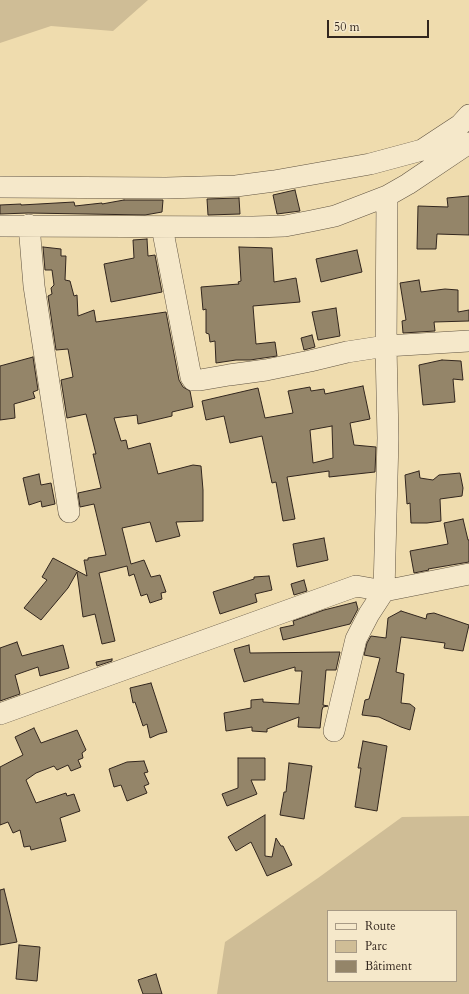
<!DOCTYPE html>
<meta charset="utf-8">
<style>
body{margin:0}
#map{position:relative;width:469px;height:994px;overflow:hidden;background:#efdcae;font-family:Cardo,serif}
canvas{display:block}
.legend{position:absolute;left:327px;top:910px;width:130px;height:72px;box-sizing:border-box;background:#f5e8ca;border:1px solid #a79a85;margin:0;padding:5px 7px;list-style:none;font-size:12px;color:#32261e}
.legend li{display:flex;align-items:center;gap:8px;height:20px}
.legend b{width:20px;border:1px solid #a79a85}
.scale{position:absolute;left:327px;top:20px;width:102px;height:18px;box-sizing:border-box;border:2px solid #32261e;border-top:0;padding-left:5px;font-size:12px;line-height:14px;white-space:nowrap;color:#32261e;-webkit-text-stroke:3px #f5e8ca;paint-order:stroke}
</style>
<div id="map">
<canvas width="469" height="994"></canvas>
<ul class="legend">
<li><b style="height:5px;background:#f5e8ca"></b>Route</li>
<li><b style="height:11px;background:#cfbd96"></b>Parc</li>
<li><b style="height:11px;background:#948569"></b>Bâtiment</li>
</ul>
<div class="scale">50 m</div>
</div>
<script>
const c = document.querySelector('canvas').getContext('2d');
c.lineJoin = 'round';
function fill(path, color) {
  c.fillStyle = color;
  c.fill(path, 'evenodd');
}
function shape(rows) {
  const path = new Path2D();
  for (const r of rows) {
    path.moveTo(r[0], r[1]);
    for (let i = 2; i < r.length; i += 2) path.lineTo(r[i], r[i + 1]);
  }
  return path;
}
function strokePath(path, color, width, dash) {
  c.strokeStyle = color;
  c.lineWidth = width;
  c.lineCap = dash ? 'butt' : 'round';
  c.setLineDash(dash || []);
  c.stroke(path);
}
fill(shape([
 [0,0,148,0,113,31,51,26,0,43],
 [469,816,469,994,217,994,225,942,318,878,402,817],
 [328,911,456,911,456,981,328,981]
]), '#cfbd96');
const building = shape([
 [295,190,300,211,277,214,273,195,295,190],
 [469,196,469,235,437,234,436,249,417,249,418,206,448,207,447,198,469,196],
 [239,198,240,214,208,215,207,199,239,198],
 [124,200,163,200,162,212,145,215,28,213,0,214,0,205,21,204,21,205,74,202,75,206,102,203,102,204,124,200],
 [147,239,148,256,155,255,162,292,111,302,104,264,134,258,133,240,147,239],
 [43,247,61,249,61,256,66,256,65,280,70,281,74,296,77,295,78,316,94,310,96,322,166,312,179,380,183,387,190,391,193,407,172,412,172,416,138,424,137,415,114,418,121,441,126,440,128,449,150,443,158,474,193,465,201,466,203,490,203,521,176,522,180,536,156,542,150,522,122,528,131,564,144,560,151,577,160,575,166,592,161,593,162,599,150,603,147,594,141,596,134,574,129,576,127,566,99,573,115,641,102,644,95,614,83,617,77,572,68,588,41,620,24,608,47,580,42,577,53,558,87,576,84,560,88,560,88,558,106,555,94,504,80,507,78,493,101,488,93,454,96,454,86,414,67,418,61,380,73,377,68,349,56,350,48,296,52,294,51,288,54,285,52,270,45,270,43,247],
 [239,247,272,248,274,282,296,278,300,302,253,306,256,344,275,342,277,356,250,360,236,360,216,363,215,341,210,342,209,334,206,333,206,309,203,310,201,287,239,284,238,282,241,281,239,247],
 [357,250,362,272,321,282,316,259,357,250],
 [419,280,421,292,445,289,458,290,458,312,469,310,469,321,434,322,435,331,403,333,402,321,406,320,400,283,419,280],
 [336,308,340,336,318,340,312,312,336,308],
 [312,335,315,347,304,350,301,338,312,335],
 [33,357,38,390,33,392,35,398,14,404,15,418,0,420,0,366,33,357],
 [442,360,461,361,463,380,453,379,455,402,423,405,419,365,442,360],
 [363,386,370,419,350,423,354,445,376,447,375,472,329,477,329,471,287,477,295,519,283,521,276,482,272,483,262,436,230,443,224,416,206,420,202,401,258,388,265,418,293,413,288,391,310,387,311,391,324,389,325,394,363,386],
 [332,426,333,458,313,463,310,430,332,426],
 [419,471,420,478,433,480,439,475,460,473,463,488,462,496,440,499,441,521,427,523,411,523,410,503,407,504,405,475,419,471],
 [39,474,41,485,51,483,55,504,42,507,41,501,29,505,23,478,39,474],
 [463,519,468,540,469,540,469,562,428,569,429,570,414,573,410,551,448,544,444,523,463,519],
 [324,538,328,560,297,567,293,544,324,538],
 [269,576,272,590,255,594,257,602,220,614,213,592,254,579,254,577,269,576],
 [304,580,307,591,294,595,291,584,304,580],
 [356,602,358,609,350,624,283,640,280,628,294,625,293,621,324,610,356,602],
 [401,611,426,619,427,614,434,613,469,625,463,651,444,648,445,643,401,637,396,672,404,674,401,703,410,704,415,708,410,730,401,727,379,717,362,715,365,700,369,699,380,658,364,655,367,643,371,636,386,638,388,618,401,611],
 [17,642,22,656,63,645,69,668,40,676,38,667,15,675,20,694,0,701,0,648,17,642],
 [249,645,250,653,340,652,336,670,326,670,323,705,328,706,323,707,322,710,320,728,298,727,299,717,267,729,267,732,252,731,252,727,226,731,224,713,251,708,251,700,263,699,263,702,299,704,302,671,295,671,295,667,244,682,234,649,249,645],
 [112,659,112,661,97,666,96,662,112,659],
 [151,683,167,732,159,734,150,738,147,724,143,726,135,702,133,703,130,688,151,683],
 [34,728,41,743,77,730,86,750,82,753,83,758,78,760,81,767,71,771,68,765,57,770,54,766,36,773,26,780,36,803,66,793,67,796,74,794,80,811,60,818,66,841,31,850,30,846,24,847,20,830,13,833,8,822,0,825,0,767,23,755,15,737,34,728],
 [363,741,387,746,377,811,355,807,361,768,358,768,363,741],
 [238,758,265,758,265,780,251,780,257,794,227,806,222,794,238,788,238,758],
 [144,761,148,772,144,773,149,784,144,786,147,793,127,801,121,785,114,787,109,769,127,762,144,761],
 [289,763,312,766,304,819,280,815,284,792,286,792,289,763],
 [265,815,265,856,272,857,276,838,281,846,283,846,292,865,267,876,251,842,236,851,228,837,265,815],
 [4,889,17,942,0,945,0,890,4,889],
 [19,945,40,947,37,981,16,979,19,945],
 [156,974,162,994,143,994,138,980,156,974]
]);
fill(building, '#948569');
strokePath(building, '#32261e', 1);
const minor = shape([
 [0,187,166,188,236,186,274,181,370,164,422,150,460,125,469,115],
 [29,225,34,286,69,512],
 [0,226,253,227,285,226,311,221,335,216,387,196,408,184,469,143],
 [162,227,191,377,193,380,200,380,229,375,266,370,310,361,347,352,386,346,469,341],
 [0,714,356,586,384,591,469,574],
 [334,731,356,639,369,614,384,591,388,438,386,346,387,196]
]);
strokePath(minor, '#615442', 22);
strokePath(minor, '#f5e8ca', 21);
</script>
